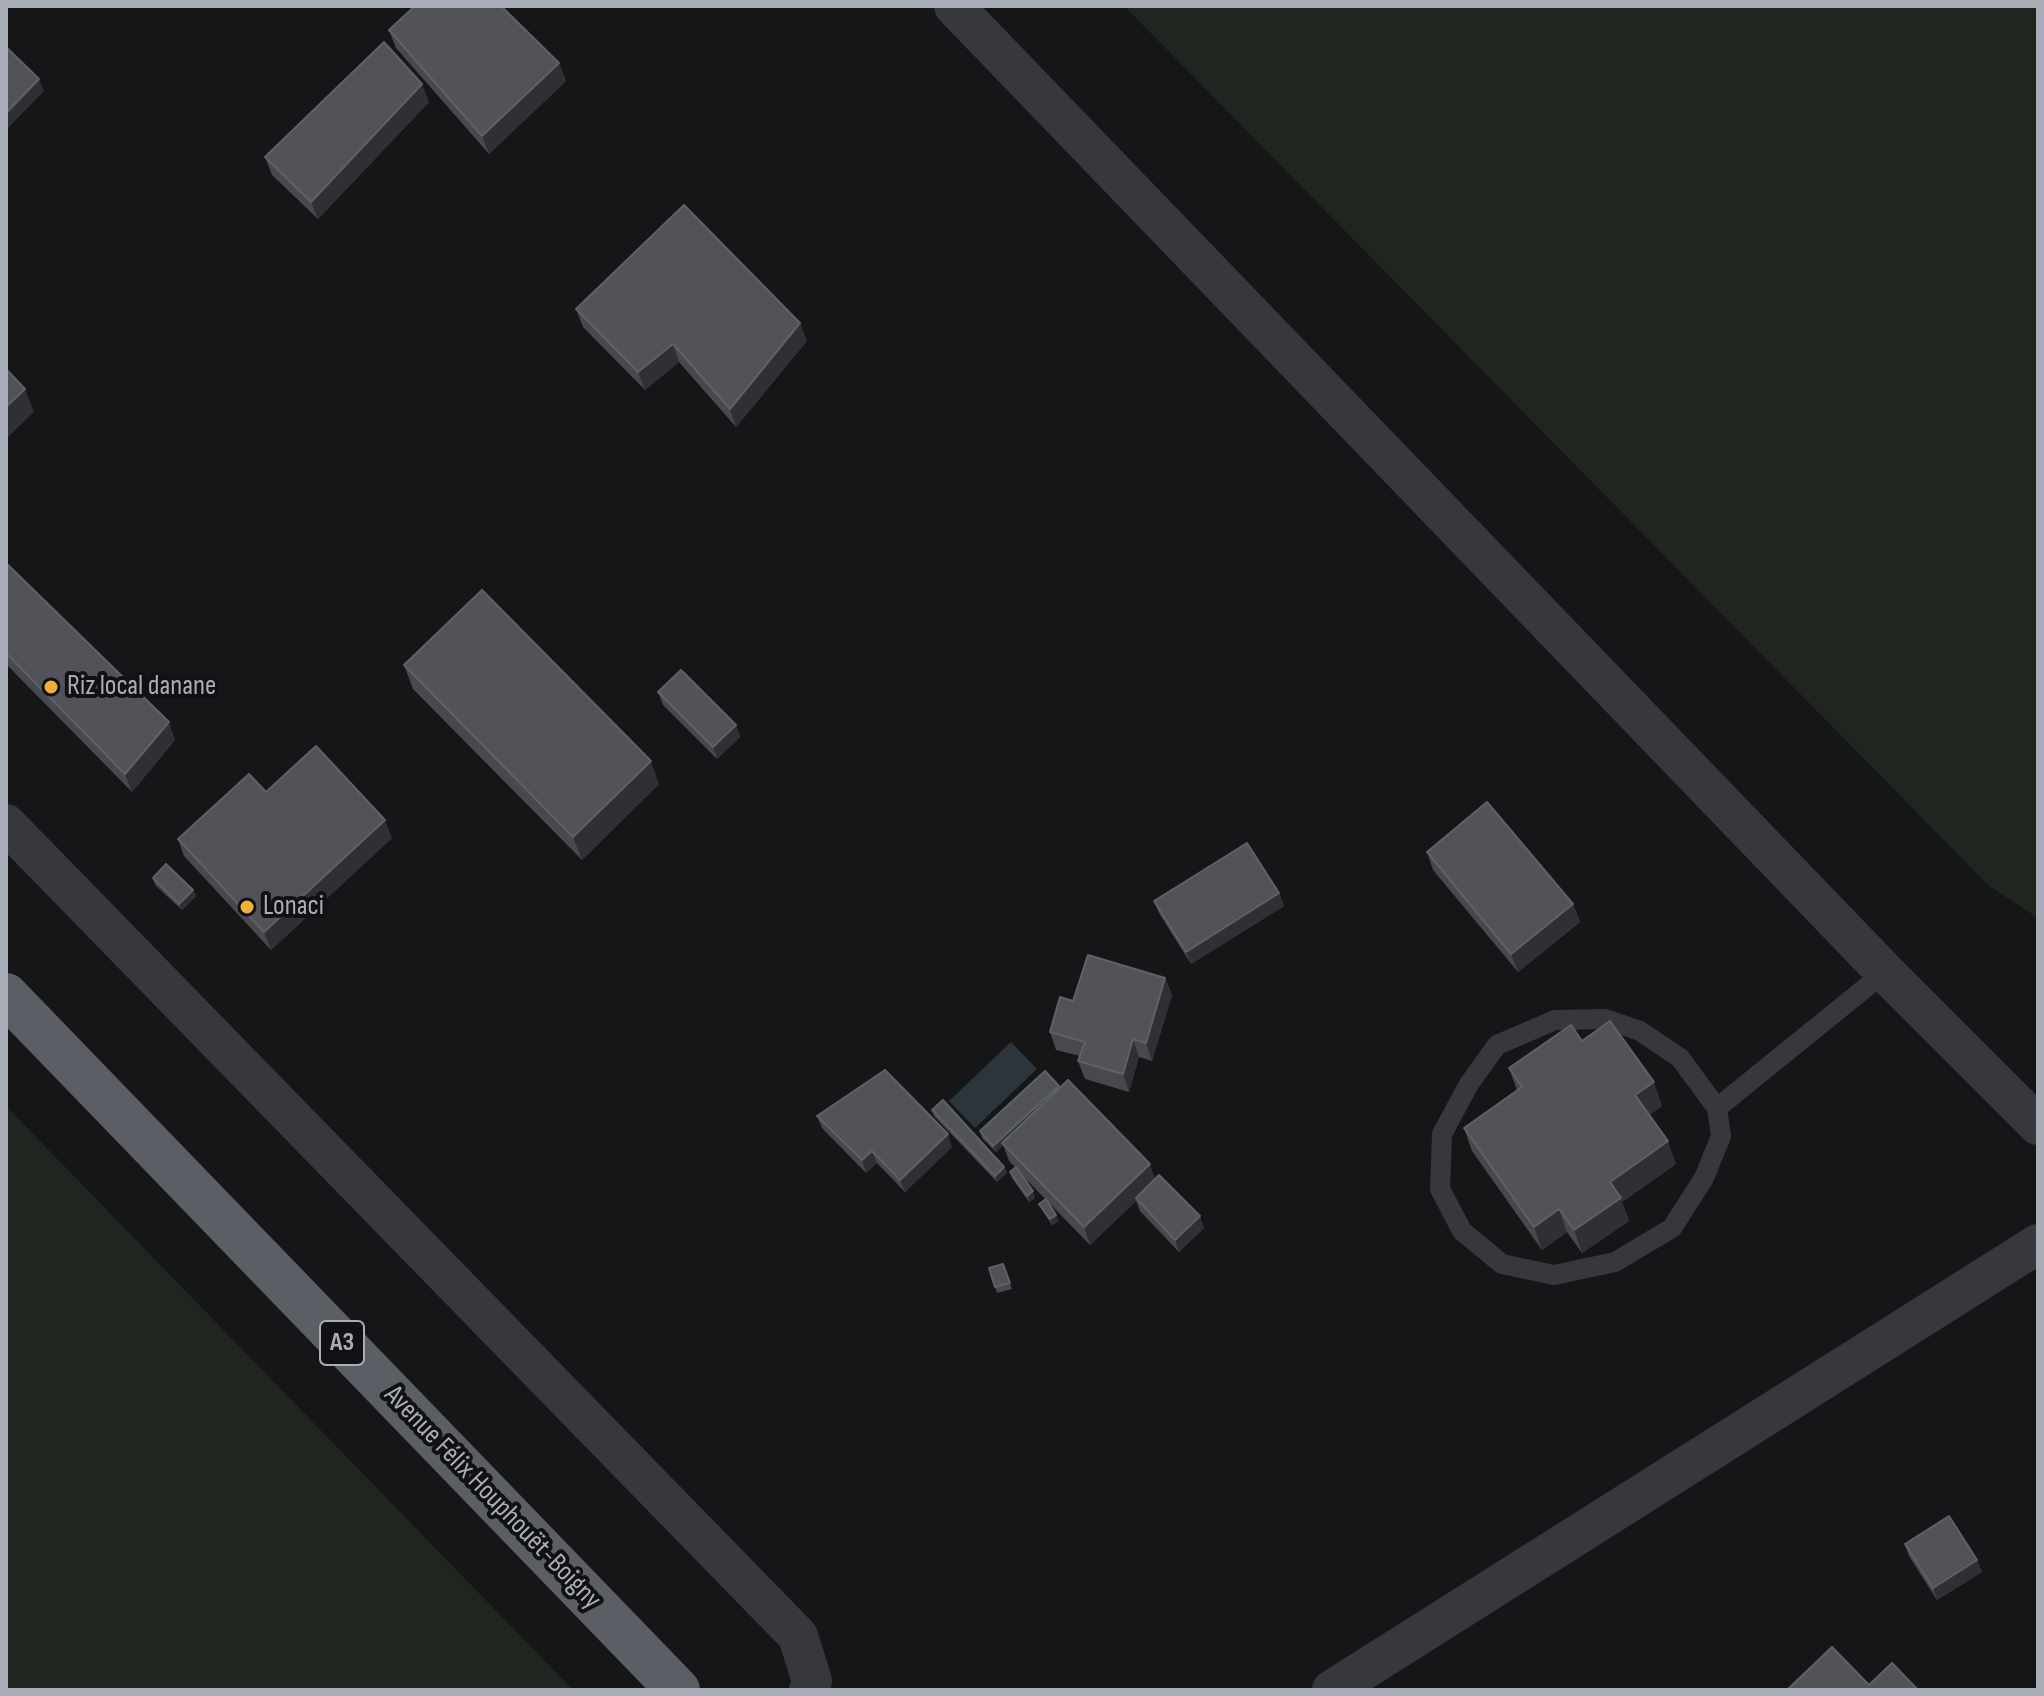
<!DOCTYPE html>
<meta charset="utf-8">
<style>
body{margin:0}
#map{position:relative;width:2044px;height:1696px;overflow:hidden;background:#161618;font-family:"Sofia Sans Condensed",sans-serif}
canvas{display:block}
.frame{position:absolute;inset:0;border:8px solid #a8adb8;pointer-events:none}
</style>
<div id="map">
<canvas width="2044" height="1696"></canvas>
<div class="frame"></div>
</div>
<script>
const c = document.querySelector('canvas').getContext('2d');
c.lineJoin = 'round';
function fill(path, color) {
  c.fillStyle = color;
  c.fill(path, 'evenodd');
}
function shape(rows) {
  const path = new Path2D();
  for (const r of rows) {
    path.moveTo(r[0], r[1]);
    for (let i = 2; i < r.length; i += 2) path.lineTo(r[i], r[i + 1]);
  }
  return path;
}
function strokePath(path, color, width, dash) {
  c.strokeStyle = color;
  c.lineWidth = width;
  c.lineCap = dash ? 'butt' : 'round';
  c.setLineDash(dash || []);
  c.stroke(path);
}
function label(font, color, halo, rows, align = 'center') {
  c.font = font + ' "Sofia Sans Condensed",sans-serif';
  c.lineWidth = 8;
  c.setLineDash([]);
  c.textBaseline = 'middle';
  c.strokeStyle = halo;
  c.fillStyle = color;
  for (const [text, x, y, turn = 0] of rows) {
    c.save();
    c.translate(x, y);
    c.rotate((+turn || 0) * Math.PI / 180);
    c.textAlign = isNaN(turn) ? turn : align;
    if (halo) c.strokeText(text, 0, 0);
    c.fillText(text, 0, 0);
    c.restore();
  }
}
fill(shape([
 [1124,6,2038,6,2038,918,1989,886],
 [6,1106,573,1690,6,1690]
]), '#1e261f');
fill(shape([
 [1011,1042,1037,1069,975,1128,949,1101]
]), '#2c353c');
strokePath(shape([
 [1605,1019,1640,1031,1680,1058,1717,1108,1721,1136,1704,1178,1672,1228,1615,1262,1554,1275,1502,1264,1462,1231,1440,1189,1442,1134,1469,1084,1497,1045,1555,1020,1605,1019],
 [1717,1108,1885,972]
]), '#37383d', 20);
strokePath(shape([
 [954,6,1885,972,2038,1125],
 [6,824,798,1636,812,1681,809,1690],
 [1332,1690,2038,1244]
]), '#37383d', 40);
strokePath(shape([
 [6,995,678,1690]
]), '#5b5e65', 44);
fill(shape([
 [389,30,559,63,566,81,489,154,396,48],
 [429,102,318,219,272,175,265,157],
 [576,309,807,341,736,427,679,362,645,390,583,327],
 [6,565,175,740,132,792,6,664],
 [404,665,659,784,582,860,413,689],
 [658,692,736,725,740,737,717,759,663,705],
 [392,838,271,950,184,856,178,839],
 [1427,852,1573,904,1580,922,1518,972,1433,870],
 [153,878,193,890,196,896,182,910,155,885],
 [1279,893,1284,906,1191,964,1159,913,1154,901],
 [1165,978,1172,995,1152,1061,1139,1057,1129,1092,1085,1079,1078,1061,1080,1056,1056,1050,1050,1032,1073,1001],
 [1582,1041,1662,1106,1649,1115,1676,1164,1622,1202,1629,1221,1582,1253,1567,1232,1542,1250,1472,1151,1464,1128,1517,1090,1509,1068],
 [1060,1088,1155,1179,1204,1228,1179,1252,1140,1211,1136,1201,1090,1245,1019,1172,1035,1198,1029,1202,1012,1178,1010,1172,1016,1168,1009,1161,1003,1145,996,1152,982,1138,980,1131],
 [932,1110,1004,1167,1007,1173,997,1182,934,1116],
 [817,1116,952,1147,905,1192,877,1163,866,1173,822,1128],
 [1039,1204,1059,1221,1052,1225,1042,1210],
 [1003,1264,1012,1289,997,1293,989,1268],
 [1905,1544,1977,1560,1982,1572,1937,1600,1909,1556]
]), '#47494d');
fill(shape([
 [559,63,566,81,489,154,482,136],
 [39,79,44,91,6,130,6,113],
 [422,84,429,102,318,219,311,202],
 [800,323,807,341,736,427,730,409],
 [673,344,679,362,645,390,638,372],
 [25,389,34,412,6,439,6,407],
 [169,722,175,740,132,792,125,774],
 [736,725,740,737,717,759,713,747],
 [651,761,659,784,582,860,573,837],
 [385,820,392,838,271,950,264,932],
 [193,890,196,896,182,910,179,904],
 [1279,893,1284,906,1191,964,1186,952],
 [1573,904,1580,922,1518,972,1511,954],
 [1165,978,1172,995,1152,1061,1146,1043],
 [1133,1039,1139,1057,1129,1092,1123,1074],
 [1654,1082,1662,1106,1644,1119,1635,1095],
 [1059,1086,1061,1092,996,1152,993,1146],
 [948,1134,952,1147,905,1192,900,1180],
 [1668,1141,1676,1164,1622,1202,1629,1221,1582,1253,1574,1230,1610,1182],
 [872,1151,877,1163,866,1173,862,1160],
 [1150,1164,1156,1182,1090,1245,1084,1227],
 [1004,1167,1007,1173,997,1182,995,1176],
 [1033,1191,1035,1198,1029,1202,1027,1196],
 [1559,1209,1567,1232,1542,1250,1534,1227],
 [1056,1215,1059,1221,1052,1225,1050,1219],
 [1200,1216,1204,1228,1179,1252,1175,1240],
 [1977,1560,1982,1572,1937,1600,1933,1588]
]), '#2f3033');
const building = shape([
 [415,6,501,6,559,63,482,136,389,30,415,6],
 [384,42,422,84,311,202,265,157,384,42],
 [6,47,39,79,6,113,6,47],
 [684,205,800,323,730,409,673,344,638,372,576,309,684,205],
 [6,369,25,389,6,407,6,369],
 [7,564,169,722,125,774,6,653,6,565,7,564],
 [482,590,651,761,573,837,404,665,482,590],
 [681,670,736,725,713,747,658,692,681,670],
 [316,746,385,820,264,932,178,839,249,774,266,792,316,746],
 [1487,802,1573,904,1511,954,1427,852,1487,802],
 [1247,843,1279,893,1186,952,1154,901,1247,843],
 [166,864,193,890,179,904,153,878,166,864],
 [1088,955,1165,978,1146,1043,1133,1039,1123,1074,1078,1061,1085,1042,1050,1032,1060,997,1073,1001,1088,955],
 [1610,1021,1654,1082,1635,1095,1668,1141,1610,1182,1621,1198,1574,1230,1559,1209,1534,1227,1464,1128,1522,1087,1509,1068,1571,1025,1582,1041,1610,1021],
 [885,1070,948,1134,900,1180,872,1151,862,1160,817,1116,885,1070],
 [1045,1071,1059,1086,993,1146,980,1131,1045,1071],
 [1068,1080,1150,1164,1084,1227,1002,1143,1068,1080],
 [943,1100,1004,1167,995,1176,932,1110,943,1100],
 [1016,1167,1033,1191,1027,1196,1010,1172,1016,1167],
 [1159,1175,1200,1216,1175,1240,1136,1198,1159,1175],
 [1046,1199,1056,1215,1050,1219,1039,1204,1046,1199],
 [1003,1264,1010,1283,995,1287,989,1268,1003,1264],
 [1949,1516,1977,1560,1933,1588,1905,1544,1949,1516],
 [1832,1647,1869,1685,1892,1663,1918,1690,1787,1690,1832,1647]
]);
fill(building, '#525359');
strokePath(building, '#5f6168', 2);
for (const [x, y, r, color] of [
 [51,687,8,"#f2b134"],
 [247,907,8,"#f2b134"]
]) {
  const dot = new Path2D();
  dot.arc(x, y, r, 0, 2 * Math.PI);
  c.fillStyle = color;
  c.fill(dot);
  strokePath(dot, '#111113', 3);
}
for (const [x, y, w] of [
 [342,1343,44]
]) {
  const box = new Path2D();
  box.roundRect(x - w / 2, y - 22, w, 44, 6);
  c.fillStyle = '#111113';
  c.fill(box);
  strokePath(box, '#a8adb8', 2);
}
label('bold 26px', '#a8adb8', null, [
 ["A3",342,1343]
]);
label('28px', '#a8adb8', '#111113', [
 ["Riz local danane",67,687],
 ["Lonaci",263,907]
], 'left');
label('28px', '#a8adb8', '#111113', [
 ["Avenue Félix Houphouët-Boigny",492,1498,46]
]);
</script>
